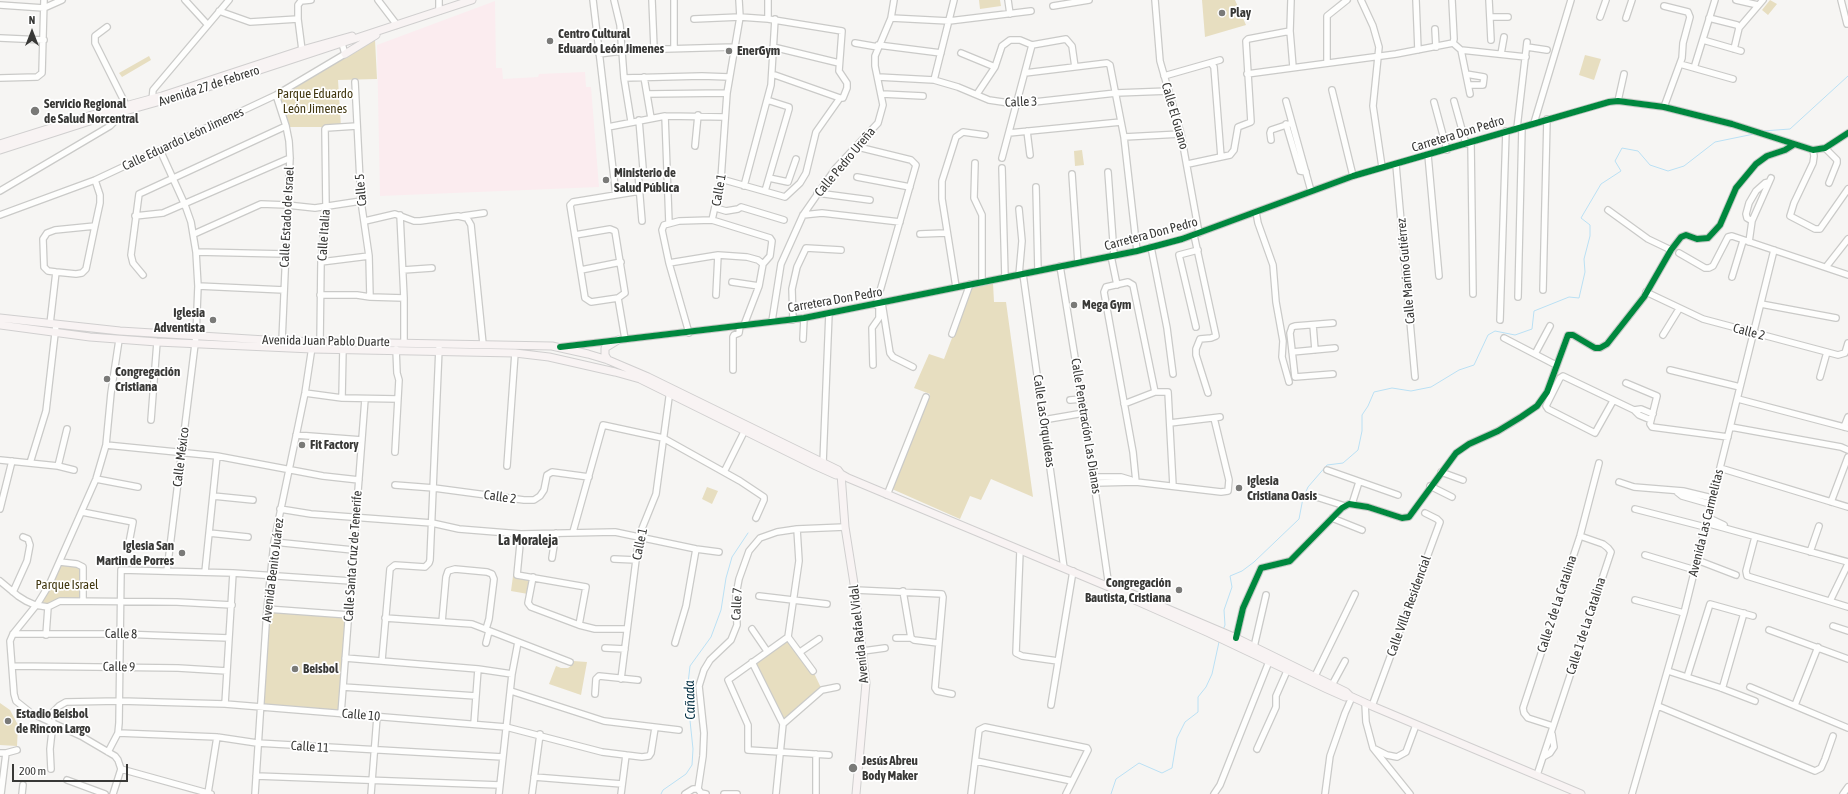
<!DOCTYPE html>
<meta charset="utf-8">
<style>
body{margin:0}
#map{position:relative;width:1848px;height:794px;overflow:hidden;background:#f6f5f3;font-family:"Asap Condensed",sans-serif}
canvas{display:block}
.north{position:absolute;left:12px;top:12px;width:40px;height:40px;-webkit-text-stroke:3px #fff;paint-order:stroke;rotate:0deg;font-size:11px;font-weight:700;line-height:16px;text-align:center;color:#383836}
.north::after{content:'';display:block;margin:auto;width:14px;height:18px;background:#383836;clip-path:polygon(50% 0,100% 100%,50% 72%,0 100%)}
.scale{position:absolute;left:12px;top:764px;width:116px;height:18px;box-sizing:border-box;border:2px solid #383836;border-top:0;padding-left:5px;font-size:12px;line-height:14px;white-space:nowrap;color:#383836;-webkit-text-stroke:3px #fff;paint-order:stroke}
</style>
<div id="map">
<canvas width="1848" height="794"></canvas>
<div class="north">N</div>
<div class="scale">200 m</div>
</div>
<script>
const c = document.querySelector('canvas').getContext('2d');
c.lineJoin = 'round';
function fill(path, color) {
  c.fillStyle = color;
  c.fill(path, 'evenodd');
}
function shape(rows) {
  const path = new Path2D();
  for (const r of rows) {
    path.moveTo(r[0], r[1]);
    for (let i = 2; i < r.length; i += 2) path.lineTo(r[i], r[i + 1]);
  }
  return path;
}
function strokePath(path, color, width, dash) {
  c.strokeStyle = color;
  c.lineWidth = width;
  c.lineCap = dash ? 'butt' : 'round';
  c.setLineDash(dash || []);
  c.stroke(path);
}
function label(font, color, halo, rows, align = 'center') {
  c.font = font + ' "Asap Condensed",sans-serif';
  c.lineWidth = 3.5;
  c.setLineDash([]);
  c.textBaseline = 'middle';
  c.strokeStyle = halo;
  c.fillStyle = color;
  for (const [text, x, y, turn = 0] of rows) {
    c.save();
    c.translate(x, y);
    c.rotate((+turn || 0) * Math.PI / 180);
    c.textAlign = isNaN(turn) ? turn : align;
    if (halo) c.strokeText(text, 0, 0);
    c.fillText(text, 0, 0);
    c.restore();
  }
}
fill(shape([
 [495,1,496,68,502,68,503,79,538,77,539,74,585,72,586,87,591,87,599,187,380,196,377,45]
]), '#fbecef');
fill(shape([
 [979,0,1000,0,1001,6,980,9],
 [1202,0,1235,0,1246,25,1205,37],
 [1770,0,1777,4,1768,15,1762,10],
 [375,40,377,79,338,80,341,127,288,127,279,93],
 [1585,55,1601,59,1594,80,1579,75],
 [149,56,151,60,122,77,119,73],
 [1082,150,1084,165,1075,166,1074,151],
 [993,283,994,302,1006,302,1033,497,991,479,981,500,970,496,960,519,892,489,930,394,914,388,929,354,944,359,971,288],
 [707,487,718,491,712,504,702,499],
 [60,562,81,565,83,601,60,601,48,607,38,603],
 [513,576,530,578,528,594,511,591],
 [267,609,349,615,341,714,260,707],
 [788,637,813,671,822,690,783,724,752,662],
 [573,661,587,662,581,695,549,684,556,666,561,668,568,668,572,665],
 [0,703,10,710,18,725,17,746,0,745]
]), '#e7dec0');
strokePath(shape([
 [1763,131,1790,129,1848,76],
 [1223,630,1225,625,1224,610,1232,587,1230,576,1242,571,1254,562,1299,519,1303,498,1308,487,1327,465,1343,463,1358,450,1362,431,1362,415,1368,406,1374,392,1392,388,1411,391,1431,387,1459,370,1474,365,1488,335,1495,331,1515,335,1532,329,1534,311,1569,297,1579,298,1585,272,1584,259,1590,236,1590,225,1581,218,1601,184,1621,171,1615,161,1622,148,1638,151,1650,165,1668,171,1684,166,1715,142,1754,134],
 [661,794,663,790,686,774,692,765,693,749,687,692,690,666,711,637,721,610,726,578,732,557,748,533],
 [1111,794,1116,779,1139,763,1162,773,1172,768,1177,738,1185,722,1198,712,1198,697,1206,687,1212,674,1219,642]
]), '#bae0f4', 1);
const minor = shape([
 [185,0,207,24],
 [378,0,397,25],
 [439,0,439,11],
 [593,0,616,195],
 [614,0,620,25,624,78,631,121],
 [652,0,654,48],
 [768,0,768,19],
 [1008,0,1010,14],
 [1155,0,1160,61,1181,134,1199,233],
 [1291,0,1290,31,1293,67],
 [1361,0,1373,26,1379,47,1373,106,1382,167],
 [1416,0,1418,50],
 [1452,0,1454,39,1453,43],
 [1489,0,1491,40],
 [1736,0,1758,5],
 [1841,0,1847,24],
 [0,5,44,8,62,0],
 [1053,6,1089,0],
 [219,11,250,22,298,19],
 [1490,17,1508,17],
 [1600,17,1606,0],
 [891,18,949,21,1031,11],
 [1626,18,1632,0],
 [1709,18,1737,25,1739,28],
 [694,19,740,17,768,19,842,31,839,71,847,83,847,88,843,98,840,98,816,132,806,173,800,183,785,197,721,179],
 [1435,29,1436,47],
 [0,38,44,40],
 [1703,40,1741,51],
 [855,43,878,47],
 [1453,43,1461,50,1526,57],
 [878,45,941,53],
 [773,47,839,63],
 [1527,47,1547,50],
 [674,48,674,0],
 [1734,49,1739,28,1763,0],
 [302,50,298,19,298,5,301,1,311,0],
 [1461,50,1470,94],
 [961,53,995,67],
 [599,54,630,50,735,47],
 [1501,54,1504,37],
 [1327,62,1327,16,1347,0],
 [1211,63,1214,67,1221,157],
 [1680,64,1733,79],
 [1694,68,1715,0],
 [1025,73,1107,63,1110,65,1124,137,1137,251],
 [772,74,840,98],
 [1247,74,1396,54,1453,43],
 [1466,74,1484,77,1483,85,1469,85],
 [1164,76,1220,60],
 [644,77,651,118],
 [878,77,934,80,958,87,989,100,1016,104,1116,93,1169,91],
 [0,78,37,77,42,73,44,0],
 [624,78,702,76,729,77],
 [934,80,954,0],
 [355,82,361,201,369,256,370,297],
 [1332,90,1353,176],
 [647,94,727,93],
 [882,94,923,96],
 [977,94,995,67,1002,46,1010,40,1020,40,1032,45,1066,39,1072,46,1075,67],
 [276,95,286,126,289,141,290,158,282,341],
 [152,101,153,90,229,0],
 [1286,101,1311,191],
 [1454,101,1466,144],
 [1618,101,1624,74],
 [1434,102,1447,150],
 [1664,107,1682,58,1683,43,1690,17,1688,12,1664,6],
 [665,116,669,223],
 [639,120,643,168],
 [1534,123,1571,0],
 [1286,124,1300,171,1306,172],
 [608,127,665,116,725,117],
 [1517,128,1527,42],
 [1027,131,1030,155],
 [1009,133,1121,122],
 [1124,137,1181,134],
 [1271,140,1270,133,1271,130,1289,124],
 [1471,143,1473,294],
 [695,146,698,115],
 [858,147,911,160,916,165,876,305],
 [1825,148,1837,160,1837,163,1829,183],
 [160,150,185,205,191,222,196,252,198,286,196,336,167,571],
 [1813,150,1814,156,1813,163,1794,203,1790,216,1815,229,1820,229,1848,189],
 [1428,155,1439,276],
 [1002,158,1032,45],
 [975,163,974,198,982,215,982,282],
 [1188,164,1230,155,1234,150,1238,127,1251,122,1246,41,1248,39,1290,31],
 [1396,165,1415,377],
 [1002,168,1005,277],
 [1108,172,1114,255],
 [638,173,642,221],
 [1072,174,1078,263],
 [857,177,910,187],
 [769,178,788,182,796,159],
 [95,180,100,195,100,203,95,226,86,269,82,273,76,274,56,272,48,271,44,267,43,239,47,233,55,230,95,226],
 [744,186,771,85,775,19],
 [1036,187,1038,271],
 [0,191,110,126,124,112,126,105,95,43,95,36,107,27],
 [765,191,789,109,789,107,767,100],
 [817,193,870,200],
 [716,208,726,211,738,209,741,207,784,220],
 [1608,210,1648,239,1671,250],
 [1256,212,1258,223,1273,265,1276,302,1283,341,1282,357,1289,382],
 [0,215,95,180,276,95,345,54,341,40],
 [400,215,404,298,404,342],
 [803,215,822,213,900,222],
 [135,216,163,213,290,158],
 [463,216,484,213],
 [712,220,721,179,727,93,740,17,739,0],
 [365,221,395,214,414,221,420,221,458,216,467,218,471,225,483,344],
 [1752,221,1747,218,1746,214,1749,203,1756,191,1765,183,1769,182],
 [194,234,261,204,287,205,315,208,361,201],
 [920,234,946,233],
 [575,235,610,229,615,231,625,293,618,298,591,302,585,298,570,205,573,202,640,191],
 [1194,235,1216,336,1211,338,1200,339,1196,349,1196,355,1208,393],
 [1749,242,1752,221,1771,178],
 [1151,247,1167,328,1173,374],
 [196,252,285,254],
 [1679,253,1705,268,1709,268,1713,266,1728,237,1732,236,1848,275],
 [1111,256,1117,285],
 [321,262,369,256],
 [669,263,718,255,747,257,758,260,763,264],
 [1060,266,1084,413,1109,587],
 [1826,267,1848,239],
 [403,270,432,268],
 [581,270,621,262],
 [1023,274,1064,568],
 [143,275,133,263,131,255,139,194,286,126],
 [1019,275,1022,241,1019,209],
 [1732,277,1743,241],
 [732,282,759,286],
 [198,286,284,290],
 [956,287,942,199,942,181,956,137,963,132,985,135],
 [1543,290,1547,119],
 [1646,292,1703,319,1838,355,1845,353,1848,343],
 [320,295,357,295,370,297,404,298],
 [716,295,718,255],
 [1518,297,1522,127],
 [618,298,625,339],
 [882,303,890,353,893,357,913,367],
 [1761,304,1836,318],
 [793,320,792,289,797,267,806,248,841,250],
 [1500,320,1506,131],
 [772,321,781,264,803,215,835,169,878,123,883,105,875,66,875,56,891,18,894,0],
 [1333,323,1295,326,1292,327,1290,333,1295,377,1333,374],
 [50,324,56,272],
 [744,325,759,286,763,264],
 [1313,325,1315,350],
 [1196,327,1179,255,1198,250],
 [689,333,669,263,662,230,664,225,679,221,712,220,770,238,772,241,770,256,763,264],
 [952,334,970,284],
 [1663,335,1679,309],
 [1504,338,1556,365],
 [803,339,804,318],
 [320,343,321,262,326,207,325,129,326,128,357,126],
 [560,347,804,318,1137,251,1182,239,1353,176,1609,102,1618,101,1664,107,1732,124,1813,150,1825,148,1848,133],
 [1292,352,1335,348],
 [1535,354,1550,326],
 [873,365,872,328,879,318,879,308],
 [733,370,733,337,734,335,739,333,740,326],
 [1670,370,1740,387],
 [1820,377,1827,352],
 [1626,383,1657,396,1650,424,1652,427,1728,437],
 [305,393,342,398,398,399],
 [342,398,343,348],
 [1738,399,1848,428],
 [1070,400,1082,399],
 [1613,401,1595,433,1548,409,1546,406,1560,378,1563,376,1634,410],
 [1124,404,1155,392,1168,392,1173,486],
 [151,420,157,342],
 [1043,420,1084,413],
 [1651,420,1639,415,1634,410,1641,409,1653,414],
 [1170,423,1220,417],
 [1731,427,1841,447,1848,450],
 [1844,427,1848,417],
 [296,435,362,440],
 [106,445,217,456,323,476,359,480],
 [395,452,399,380,397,373,396,349],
 [0,460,58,466,74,470],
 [30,463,46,411,56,325],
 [823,463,829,313],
 [58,466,67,429],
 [507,466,515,353],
 [1720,468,1848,507],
 [1327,470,1398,495],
 [724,472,746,428],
 [1441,472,1463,480],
 [1094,477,1121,477,1131,480],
 [96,479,138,487],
 [1136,482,1133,452,1104,292,1106,287,1128,282,1133,285,1155,392],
 [1619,482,1634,487,1683,491,1712,498],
 [1095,483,1136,482,1221,492,1228,491,1229,480,1214,418],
 [395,485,434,488,524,500,534,500,540,496,544,490,547,475,552,472,589,477],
 [1430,486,1452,497],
 [1677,492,1682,496,1710,504],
 [887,495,926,397],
 [1310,495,1345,506],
 [213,496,253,500],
 [1831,502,1848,457],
 [1352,504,1359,482],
 [0,509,12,461],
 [280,509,311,514,432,523,459,529,521,534,615,532,696,549,719,552],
 [1635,509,1705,527],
 [82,512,133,522,129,543],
 [1707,517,1724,525],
 [1332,518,1362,530],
 [1706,523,1848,562],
 [797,529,799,561,788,637,728,680,748,725,748,750,829,755],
 [573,532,603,425,663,438,740,481,764,497,764,500,756,518],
 [209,533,248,537],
 [521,534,517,575,586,587,579,625],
 [1755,537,1746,571,1747,576,1848,607],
 [274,542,353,550],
 [1020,551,1016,653,1022,656,1058,661],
 [1810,552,1819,526],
 [1645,555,1695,570],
 [552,558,556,533],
 [614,559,636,560],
 [1697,560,1736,575],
 [60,562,77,564,83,567,83,601],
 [205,572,217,456],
 [533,577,528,603,531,607,579,625,595,629,627,629],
 [0,581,18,596,26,601,35,605,48,607],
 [855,590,942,594,943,597,935,688,937,691,952,694],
 [903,591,911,638,914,640,938,643],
 [13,592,27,561,30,545,28,539,23,537],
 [759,596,827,604],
 [1635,600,1684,613],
 [1830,601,1848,564],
 [48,607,60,601,177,602,232,605],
 [267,609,349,615],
 [385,618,472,624,570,662],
 [442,622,446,577,448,571,455,569,487,572,492,574,494,579,489,619,486,629],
 [1833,626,1848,631],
 [752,629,767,651],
 [1769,630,1848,659],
 [13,634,120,634,229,638],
 [46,635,48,607],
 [788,637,813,671],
 [896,638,911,638],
 [1236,638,1243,608,1261,568,1290,561,1342,508,1349,504,1368,507,1402,518,1409,517,1456,453,1469,444,1498,431,1521,417,1537,406,1547,392,1568,335,1573,335,1595,348,1600,348,1607,344,1644,297,1671,250,1681,237,1686,235,1697,239,1708,238,1720,225,1736,188,1756,164,1767,156,1785,150,1793,145],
 [486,643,489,631],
 [675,643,686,606,696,549],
 [1254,647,1266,595],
 [605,648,625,649],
 [863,651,885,648],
 [800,652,819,639],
 [345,658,478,669,512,674],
 [382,660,390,569,395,565,425,567,429,563,430,560,439,348],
 [752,662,783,724],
 [12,666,178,668,227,671],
 [1668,671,1721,688,1755,701],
 [1315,676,1355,594],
 [1687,677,1710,604,1753,616],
 [621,679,639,536,656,494,670,390],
 [1332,685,1345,661],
 [343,687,476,696],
 [1750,687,1848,728],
 [1721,688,1723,686,1744,613],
 [511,691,604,721,679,730],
 [595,694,596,679,599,676,638,680],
 [1365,703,1366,722,1373,748,1410,794],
 [225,704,233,573],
 [1051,705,1073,571],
 [1795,705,1818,647],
 [1372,706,1440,522,1437,519,1425,513],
 [1658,706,1815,771,1821,768,1825,759,1833,736],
 [341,714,365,399],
 [46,719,59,706,66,702,120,701,225,704,506,727,602,752,642,757,649,756,651,753,655,728],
 [474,724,478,669],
 [1553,726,1528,718,1524,713,1523,708,1580,536,1599,463],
 [118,733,217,737,257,743,503,757],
 [1257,749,1276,707,1276,696,1287,671],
 [1375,749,1387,755,1397,757,1406,752,1416,725],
 [108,752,118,733,119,723,121,570,233,573,351,581],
 [0,753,6,753,17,750],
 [1543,757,1550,753,1554,747,1552,734],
 [976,761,1072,781],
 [51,769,50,749,53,722],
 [121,769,211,794],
 [1537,775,1611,552,1608,548,1603,544,1580,536],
 [256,776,500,785],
 [534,777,622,784],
 [67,780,105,794],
 [698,789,703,756,704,733,699,686,704,670,710,660,731,640,737,625,736,595,739,579,749,551,760,538,777,532,797,529,845,527],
 [698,789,701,793,706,794],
 [208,793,217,737],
 [1,794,6,753],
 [22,794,23,785],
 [113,794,121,769,118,760,115,756,81,736,31,713,16,701,14,694,10,641,13,634,38,603,49,585,96,479,106,445,111,393,119,340],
 [255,794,267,609,274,542,305,393,312,347],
 [371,794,377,717],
 [499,794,512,674,518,642],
 [532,794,540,734],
 [621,794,626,755],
 [685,794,693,789,698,789],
 [724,794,737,794],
 [776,794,783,724,822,690,837,687],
 [816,794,816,754],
 [971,794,979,730,985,727,1087,748,1088,750,1066,794],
 [1214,794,1220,785,1270,659],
 [1325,794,1330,756,1345,713,1352,697],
 [1632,794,1684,613,1774,250],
 [1843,794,1848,787]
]);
const major = shape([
 [345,54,376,35],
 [0,144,92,115,162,96,302,50,352,36],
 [0,150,93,120,193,92,472,0],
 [0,318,120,331,282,341,552,346,588,354,608,360,648,377,838,470,841,474,848,478,1109,587,1121,594,1209,633,1327,689,1345,697,1350,696],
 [0,325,90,337,157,342,312,349,515,353,549,357,615,372,640,379,816,466,836,475,841,474],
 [608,360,605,355,605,348,618,340],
 [841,474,845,527,855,590,866,683,856,794],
 [1115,589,1123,590,1236,638,1346,692,1350,696,1372,706,1581,794]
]);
strokePath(minor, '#cacac8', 8);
strokePath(major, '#d0cfcf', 9);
strokePath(minor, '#fefefd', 5.5);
strokePath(major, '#f8f3f3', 7);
strokePath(shape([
 [560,347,804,318,1137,251,1182,239,1353,176,1609,102,1618,101,1664,107,1732,124,1813,150,1825,148,1848,133],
 [1236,638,1243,608,1261,568,1290,561,1342,508,1349,504,1368,507,1402,518,1409,517,1456,453,1469,444,1498,431,1521,417,1537,406,1547,392,1568,335,1573,335,1595,348,1600,348,1607,344,1644,297,1671,250,1681,237,1686,235,1697,239,1708,238,1720,225,1736,188,1756,164,1767,156,1785,150,1793,145]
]), '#00873e', 6);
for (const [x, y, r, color] of [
 [1222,13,4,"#7a7a78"],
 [550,41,4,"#7a7a78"],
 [729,51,4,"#7a7a78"],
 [35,111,5,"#7a7a78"],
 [606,180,4,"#7a7a78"],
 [1074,305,4,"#7a7a78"],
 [213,320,4,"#7a7a78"],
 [107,379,4,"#7a7a78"],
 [302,445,4,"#7a7a78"],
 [1239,488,4,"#7a7a78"],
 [182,553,4,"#7a7a78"],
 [1179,590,4,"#7a7a78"],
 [295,669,4,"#7a7a78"],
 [8,721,4,"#7a7a78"],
 [853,768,5,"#7a7a78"]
]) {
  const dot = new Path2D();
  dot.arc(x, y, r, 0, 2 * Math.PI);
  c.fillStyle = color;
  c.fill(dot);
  strokePath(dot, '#fff', 1.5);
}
label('bold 13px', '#383836', '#fff', [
 ["Play",1230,13],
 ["Centro Cultural",558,34],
 ["Eduardo León Jimenes",558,49],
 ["EnerGym",737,51],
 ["Servicio Regional",44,104],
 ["de Salud Norcentral",44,119],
 ["Ministerio de",614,173],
 ["Salud Pública",614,188],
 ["Mega Gym",1082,305],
 ["Iglesia",205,313,"right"],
 ["Adventista",205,328,"right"],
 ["Congregación",115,372],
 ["Cristiana",115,387],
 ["Fit Factory",310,445],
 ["Iglesia",1247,481],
 ["Cristiana Oasis",1247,496],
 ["Iglesia San",174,546,"right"],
 ["Martin de Porres",174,561,"right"],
 ["Congregación",1171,583,"right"],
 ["Bautista, Cristiana",1171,598,"right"],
 ["Beisbol",303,669],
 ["Estadio Beisbol",16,714],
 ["de Rincon Largo",16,729],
 ["Jesús Abreu",862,761],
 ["Body Maker",862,776]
], 'left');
label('13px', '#383836', '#fff', [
 ["Avenida 27 de Febrero",209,86,-18],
 ["Calle 3",1021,102,-2],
 ["Calle El Guano",1175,116,74],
 ["Carretera Don Pedro",1458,134,-17],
 ["Calle Eduardo León Jimenes",183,139,-25],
 ["Calle Pedro Ureña",845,162,-50],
 ["Calle 5",361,190,-95],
 ["Calle 1",719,190,-80],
 ["Calle Estado de Israel",287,217,-87],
 ["Carretera Don Pedro",1151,234,-15],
 ["Calle Italia",324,235,-86],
 ["Calle Marino Gutiérrez",1406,271,-95],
 ["Carretera Don Pedro",835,300,-10],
 ["Calle 2",1749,332,15],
 ["Avenida Juan Pablo Duarte",326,341,1],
 ["Calle Las Orquídeas",1044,421,82],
 ["Calle Penetración Las Dianas",1086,426,81],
 ["Calle México",181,457,-83],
 ["Calle 2",500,497,8],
 ["Avenida Las Carmelitas",1706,523,-76],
 ["Calle 1",640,544,-78],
 ["Calle Santa Cruz de Tenerife",353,556,-86],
 ["Avenida Benito Juárez",273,570,-83],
 ["Calle 7",737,604,-87],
 ["Calle 2 de La Catalina",1557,604,-72],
 ["Calle Villa Residencial",1409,606,-70],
 ["Calle 1 de La Catalina",1586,626,-72],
 ["Calle 8",121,634,1],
 ["Avenida Rafael Vidal",859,634,-96],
 ["Calle 9",119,667,1],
 ["Calle 10",361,715,5],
 ["Calle 11",310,747,4]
]);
label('13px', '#423811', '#fff', [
 ["Parque Eduardo",315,94],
 ["León Jimenes",315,109],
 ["Parque Israel",67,585]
]);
label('bold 14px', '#383836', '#fff', [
 ["La Moraleja",528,541]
]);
label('italic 14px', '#002d40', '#fff', [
 ["Cañada",690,700,-92]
]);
</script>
